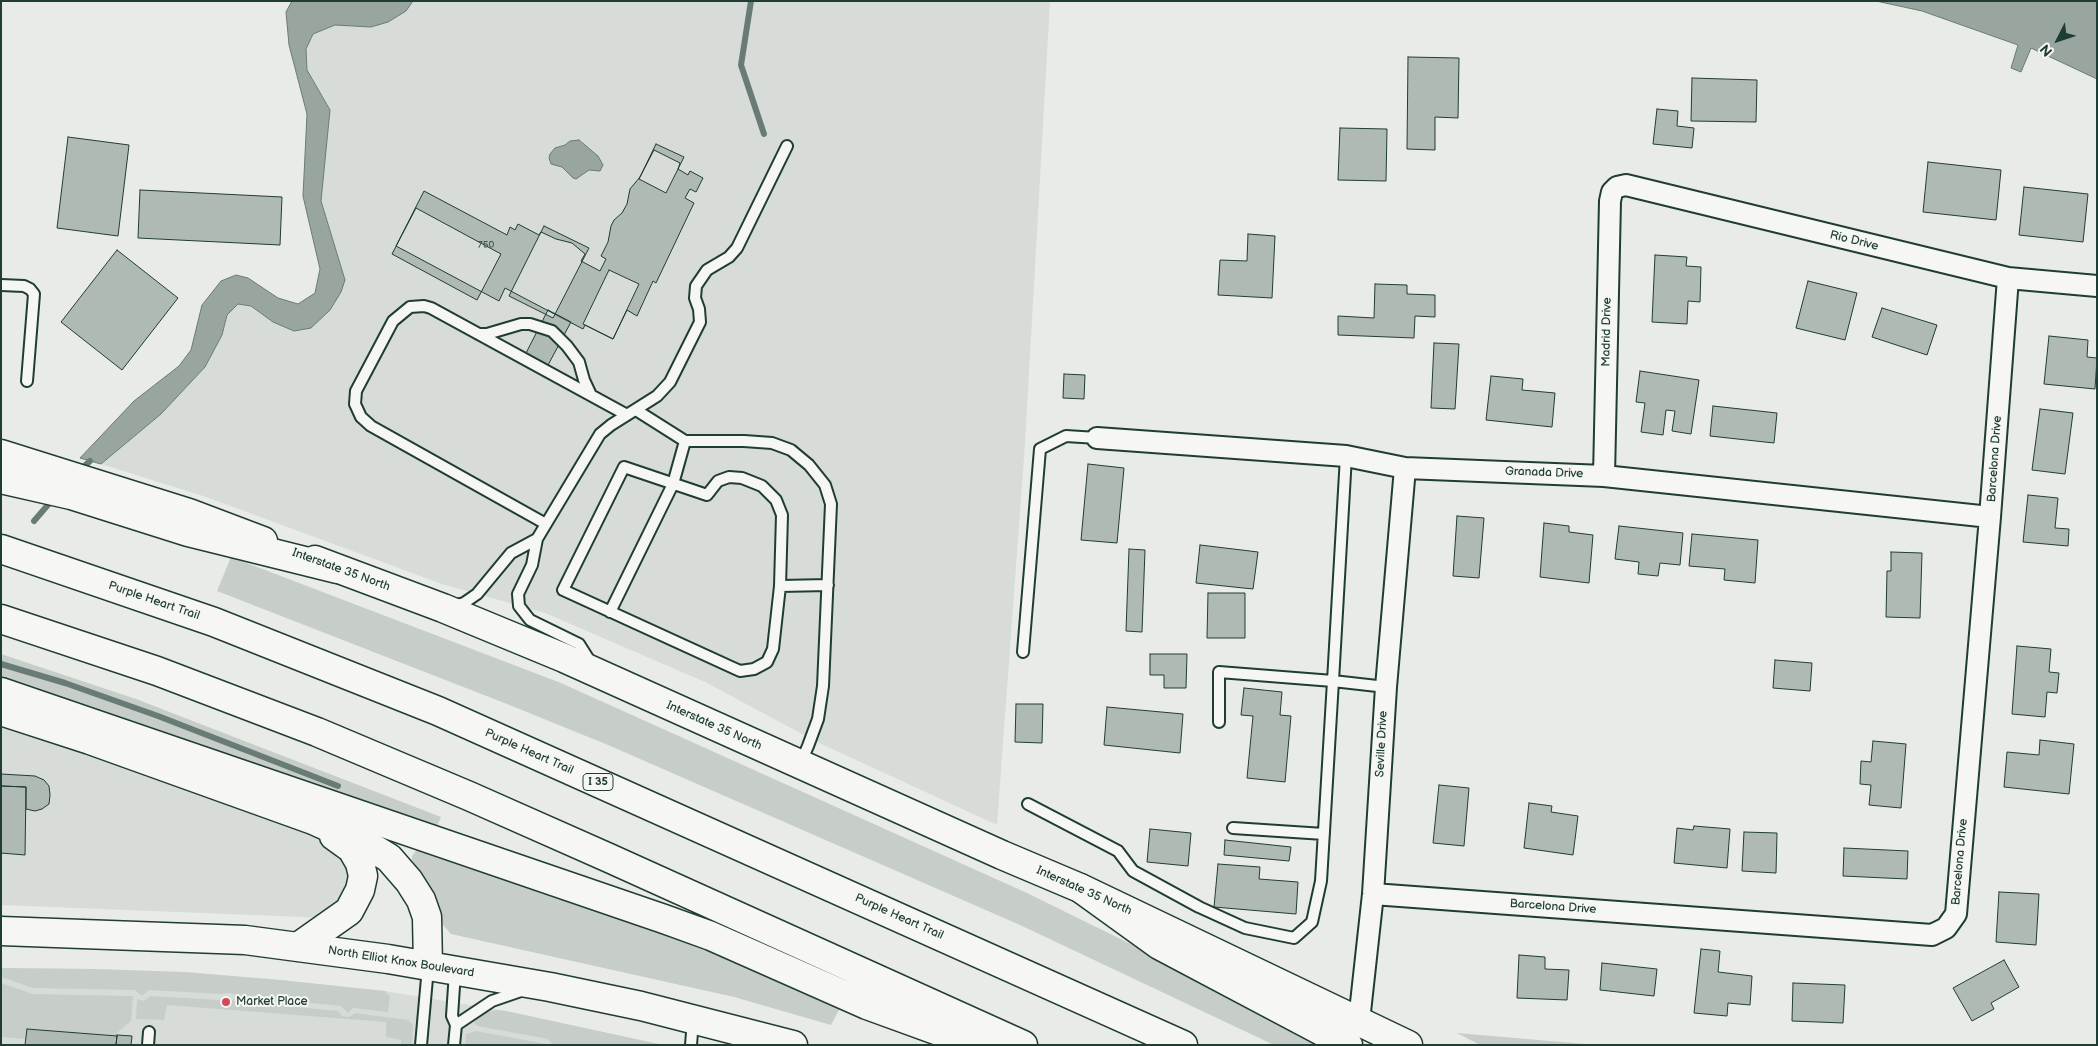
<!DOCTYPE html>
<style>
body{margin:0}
#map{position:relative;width:2098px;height:1046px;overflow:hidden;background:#e9ebe7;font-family:"Balsamiq Sans",sans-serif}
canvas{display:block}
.frame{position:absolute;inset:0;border:2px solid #1f3d34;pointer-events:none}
.north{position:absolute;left:2033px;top:15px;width:50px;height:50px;-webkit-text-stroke:4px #f6f6f2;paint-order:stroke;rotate:229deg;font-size:14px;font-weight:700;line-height:20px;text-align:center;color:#1f3d34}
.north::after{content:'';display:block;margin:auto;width:18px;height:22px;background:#1f3d34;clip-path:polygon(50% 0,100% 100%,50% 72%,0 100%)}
</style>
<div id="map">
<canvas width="2098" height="1046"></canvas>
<div class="frame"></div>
<div class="north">N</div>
</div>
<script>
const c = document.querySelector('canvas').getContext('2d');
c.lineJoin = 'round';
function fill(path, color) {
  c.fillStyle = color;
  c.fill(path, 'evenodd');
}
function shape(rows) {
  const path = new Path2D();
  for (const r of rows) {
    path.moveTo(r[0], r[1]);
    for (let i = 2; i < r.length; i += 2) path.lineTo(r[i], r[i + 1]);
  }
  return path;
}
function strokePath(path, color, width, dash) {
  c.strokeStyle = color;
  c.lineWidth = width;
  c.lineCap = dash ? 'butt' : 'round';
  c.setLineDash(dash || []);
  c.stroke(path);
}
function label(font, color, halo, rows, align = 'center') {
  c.font = font + ' "Balsamiq Sans",sans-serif';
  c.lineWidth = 4;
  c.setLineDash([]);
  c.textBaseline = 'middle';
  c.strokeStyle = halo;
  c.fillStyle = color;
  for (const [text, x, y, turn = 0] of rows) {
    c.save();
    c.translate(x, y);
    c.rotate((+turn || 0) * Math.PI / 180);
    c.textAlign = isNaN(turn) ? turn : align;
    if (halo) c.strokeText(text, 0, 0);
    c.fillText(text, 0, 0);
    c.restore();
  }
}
fill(shape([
 [413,1,1050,1,1025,444,997,825,817,742,705,682,545,613,442,584,206,497,101,464,161,414,205,367,222,335,227,315,238,304,251,306,273,322,345,280,321,201,330,110,307,70,306,49,312,34,335,25,371,27,406,11],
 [1,717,331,833,365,866,327,918,1,905],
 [1,968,93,969,184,972,280,980,385,991,506,1011,664,1045,1,1045]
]), '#d8dcd8');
fill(shape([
 [231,557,561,683,1027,893,1220,988,1326,1045,1274,1045,1020,925,608,745,507,704,217,591],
 [1,654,136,699,441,817,436,829,1,686],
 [418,848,741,963,841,1006,831,1025,734,997,451,934,443,925,438,912,441,911,435,898,412,860,412,856],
 [1,968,93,969,184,972,280,980,385,991,390,997,388,1012,353,1008,348,1013,341,1006,238,996,230,993,221,994,149,990,142,996,135,990,33,988,1,977],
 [1,983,33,994,133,996,131,1021,117,1033,117,1036,27,1029,26,1039,1,1037],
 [150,996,221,1000,228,998,235,1001,338,1011,342,1016,349,1017,355,1013,408,1020,413,1025,412,1045,401,1045,401,1040,386,1037,386,1022,167,1005,164,1020,136,1019,137,999,144,1001],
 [497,1010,506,1011,663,1045,553,1045,548,1039,477,1026,474,1022,485,1013],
 [476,1031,546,1044,547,1045,465,1045,466,1034],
 [1457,1033,1597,1045,1480,1045]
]), '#c7cec9');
const water = shape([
 [292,1,413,1,406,11,388,22,371,27,335,25,313,34,306,49,307,70,330,110,321,201,345,280,341,292,330,310,311,328,294,331,273,322,251,306,238,304,227,315,222,335,205,367,161,414,101,464,80,458,134,401,179,366,191,350,202,305,221,281,236,275,248,278,278,298,298,304,315,293,320,269,303,196,307,114,289,45,286,12,292,1],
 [1876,1,2097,1,2097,79,2031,48,2021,72,2011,68,2018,45,1922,11,1876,1],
 [579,140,598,156,603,165,600,171,589,170,576,179,573,178,562,167,551,164,549,158,550,154,555,148,565,145,570,141,579,140]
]);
fill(water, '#99a6a0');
strokePath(water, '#687c75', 1);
strokePath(shape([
 [751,1,741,65,764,134],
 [80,470,90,461],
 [34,521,53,499],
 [1,664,65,683,158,716,338,786]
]), '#687c75', 6);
const building = shape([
 [1408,57,1459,58,1458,118,1435,117,1435,150,1407,149,1408,57],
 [1692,78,1757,80,1756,122,1691,121,1692,78],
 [1657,109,1678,111,1677,126,1694,128,1692,148,1653,144,1657,109],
 [1340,128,1387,129,1386,181,1338,180,1340,128],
 [68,137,129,145,118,236,57,228,68,137],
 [656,144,684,157,666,193,639,179,656,144],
 [654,150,680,163,678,169,688,175,690,171,703,178,696,192,690,189,685,198,694,203,656,283,653,281,637,316,627,310,613,339,585,325,583,329,505,288,499,301,396,246,424,191,507,235,510,227,515,230,518,224,539,235,541,232,556,239,572,243,585,254,581,261,600,271,606,259,601,256,608,242,611,226,614,220,622,213,627,204,630,189,640,177,654,150],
 [1928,162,2001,170,1996,220,1923,212,1928,162],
 [2024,187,2088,194,2083,242,2019,235,2024,187],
 [140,190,282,197,280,245,138,238,140,190],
 [416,208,501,254,477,300,392,254,416,208],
 [544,226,589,248,553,318,509,296,544,226],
 [1248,234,1275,236,1272,298,1218,295,1220,260,1247,261,1248,234],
 [117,250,178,298,122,370,61,322,117,250],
 [1655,255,1687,257,1686,266,1701,267,1700,302,1688,301,1687,324,1652,322,1655,255],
 [609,270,639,284,613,339,583,324,609,270],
 [1808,281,1857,293,1845,340,1796,328,1808,281],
 [1375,284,1407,285,1407,294,1435,295,1435,317,1415,316,1414,338,1338,335,1338,316,1374,318,1375,284],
 [1882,308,1937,325,1927,355,1872,337,1882,308],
 [548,310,571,322,547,367,525,355,548,310],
 [2049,336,2088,340,2087,357,2097,358,2095,389,2044,384,2049,336],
 [1434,343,1459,344,1455,409,1431,408,1434,343],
 [1640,371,1699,380,1691,434,1672,431,1675,411,1666,410,1663,435,1641,432,1645,403,1636,402,1640,371],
 [1064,374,1085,375,1084,399,1063,398,1064,374],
 [1491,376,1523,379,1522,390,1555,393,1552,427,1486,420,1491,376],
 [1713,406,1777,413,1774,443,1710,436,1713,406],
 [2040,409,2073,413,2065,474,2032,470,2040,409],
 [1088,464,1124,468,1117,543,1081,540,1088,464],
 [2028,495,2058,498,2055,528,2069,529,2068,546,2023,542,2028,495],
 [1457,516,1484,518,1479,578,1453,576,1457,516],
 [1544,523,1569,526,1569,532,1593,535,1589,583,1540,577,1544,523],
 [1619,526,1683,533,1680,565,1660,563,1658,576,1638,574,1639,562,1615,559,1619,526],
 [1692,534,1758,540,1755,583,1724,580,1725,569,1689,566,1692,534],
 [1200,545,1258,552,1253,589,1196,583,1200,545],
 [1129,549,1145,550,1142,632,1126,631,1129,549],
 [1891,552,1922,553,1920,618,1886,617,1887,571,1891,571,1891,552],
 [1208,593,1245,593,1245,638,1207,638,1208,593],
 [2017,646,2051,649,2049,672,2059,673,2057,693,2047,692,2045,717,2012,714,2017,646],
 [1150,654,1187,654,1186,688,1164,688,1164,675,1150,675,1150,654],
 [1775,660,1812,663,1810,691,1773,688,1775,660],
 [1244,688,1282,692,1280,715,1291,716,1285,782,1247,778,1253,716,1241,715,1244,688],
 [1016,704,1043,704,1042,743,1015,742,1016,704],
 [1107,707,1183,714,1180,753,1104,745,1107,707],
 [2040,740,2074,744,2069,794,2004,787,2007,752,2039,755,2040,740],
 [1873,741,1906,744,1901,808,1869,805,1871,785,1860,784,1861,761,1871,762,1873,741],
 [1,774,35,776,44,780,49,786,50,795,49,804,42,809,35,811,26,809,26,787,1,786,1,774],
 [1439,785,1469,788,1464,846,1433,843,1439,785],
 [1,786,26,787,25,855,1,853,1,786],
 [1529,803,1552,806,1551,812,1578,816,1573,855,1524,848,1529,803],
 [1694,826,1730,829,1727,868,1674,863,1677,828,1693,830,1694,826],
 [1150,829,1191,833,1188,866,1147,862,1150,829],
 [1744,832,1777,833,1776,873,1742,871,1744,832],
 [1225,840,1291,847,1289,861,1224,855,1225,840],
 [1844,848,1908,851,1907,879,1843,876,1844,848],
 [1218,864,1260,867,1259,879,1298,882,1296,914,1214,907,1218,864],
 [1999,892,2039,894,2036,945,1996,942,1999,892],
 [1701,949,1720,951,1718,972,1752,976,1750,1005,1728,1003,1727,1016,1694,1013,1701,949],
 [1519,955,1545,957,1545,969,1569,970,1567,1000,1517,998,1519,955],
 [2004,960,2019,987,1991,1003,1994,1009,1972,1021,1953,988,2004,960],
 [1602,963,1657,969,1654,996,1600,990,1602,963],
 [1793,983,1845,985,1843,1023,1792,1021,1793,983],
 [27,1029,117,1036,116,1045,25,1045,27,1029],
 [117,1035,132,1036,131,1045,116,1045,117,1035]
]);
fill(building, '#b0bab5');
strokePath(building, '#1f3d34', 1);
const lane = shape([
 [1,285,24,286,30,289,34,294,27,381],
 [478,334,487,334,521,324,530,324,552,331,567,346,579,362,584,380,591,395],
 [636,410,685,441,744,441,772,443,791,450,809,465,825,485,831,504,823,686,818,719,808,746,801,762],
 [546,524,371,426,361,417,355,404,356,391,393,321,410,307,424,306,431,308,627,415],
 [780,586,782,515,776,500,762,486,742,478,729,477,718,481,707,495,624,467,563,590,740,671,754,669,767,662,773,649,780,586,828,585],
 [454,606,464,603,477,594,511,553,537,539],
 [610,612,673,484,685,441],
 [1023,652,1040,449,1066,436,1097,438],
 [591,663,579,644,530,620,519,606,518,594,532,565,537,539,600,434,611,425,657,396,670,382,700,322,699,309,695,298,696,286,707,270,729,257,737,248,787,146],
 [1219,722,1219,672,1333,681,1346,456],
 [1028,804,1118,851,1133,871,1199,907,1245,928,1294,938,1312,922,1321,881,1333,681,1386,687],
 [1233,828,1324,834],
 [456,1025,492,1001,521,991],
 [148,1045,149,1032],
 [421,1045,428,967],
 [454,1045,456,1025,452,1016,455,972],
 [691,1045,693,1020]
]);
const street = shape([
 [1097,438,1346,456,1405,468,1604,476,1990,517],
 [1604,476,1610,201,1612,192,1617,187,1626,185,2008,278,2097,286],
 [1373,894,1932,935,1946,928,1956,914,1990,517,2008,278],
 [1359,1021,1373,894,1386,687,1405,468]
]);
const secondary = shape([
 [1,454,189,513,263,541],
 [315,560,443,608,564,658,1002,855,1080,888,1408,1045],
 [1,711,90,740,313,820,366,844,389,858,409,881,421,900,427,917,428,966],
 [1,931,245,940,388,959,550,987,641,1006,793,1045],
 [298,947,349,911,360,890,363,876,360,863,352,849,334,836]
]);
const highway = shape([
 [1,479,71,495,188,532,337,569],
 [1,549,214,622,438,711,1183,1045],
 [1,619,157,671,317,732,469,796,609,858,1023,1045],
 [1,692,664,919,711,936,867,1005,977,1045],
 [1080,888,1159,945,1348,1045]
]);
strokePath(lane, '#1f3d34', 14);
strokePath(street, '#1f3d34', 24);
strokePath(secondary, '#1f3d34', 31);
strokePath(highway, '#1f3d34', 31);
strokePath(lane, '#f6f6f2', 10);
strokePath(street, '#f6f6f2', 20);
strokePath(secondary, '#f6f6f2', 28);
strokePath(highway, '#f6f6f2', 28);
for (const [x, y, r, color] of [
 [226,1002,5,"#d1495b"]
]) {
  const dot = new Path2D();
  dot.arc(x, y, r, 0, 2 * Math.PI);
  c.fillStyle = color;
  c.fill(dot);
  strokePath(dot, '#f6f6f2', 2);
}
label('10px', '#435c54', null, [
 ["750",486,245]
]);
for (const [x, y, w] of [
 [598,782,30]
]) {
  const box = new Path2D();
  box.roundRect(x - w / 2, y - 8.5, w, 17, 4);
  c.fillStyle = '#f6f6f2';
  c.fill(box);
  strokePath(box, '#1f3d34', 1);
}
label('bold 11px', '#1f3d34', null, [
 ["I 35",598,782]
]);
label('12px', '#1f3d34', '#f6f6f2', [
 ["Rio Drive",1854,241,14],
 ["Madrid Drive",1607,332,-89],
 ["Barcelona Drive",1995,459,-86],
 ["Granada Drive",1544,473,2],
 ["Interstate 35 North",341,570,20],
 ["Purple Heart Trail",154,601,19],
 ["Interstate 35 North",714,726,24],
 ["Seville Drive",1382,744,-87],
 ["Purple Heart Trail",529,752,24],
 ["Barcelona Drive",1960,862,-85],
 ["Interstate 35 North",1084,891,24],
 ["Barcelona Drive",1553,907,4],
 ["Purple Heart Trail",899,917,24],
 ["North Elliot Knox Boulevard",401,962,9]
]);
label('12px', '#1f3d34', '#f6f6f2', [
 ["Market Place",236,1002]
], 'left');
</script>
